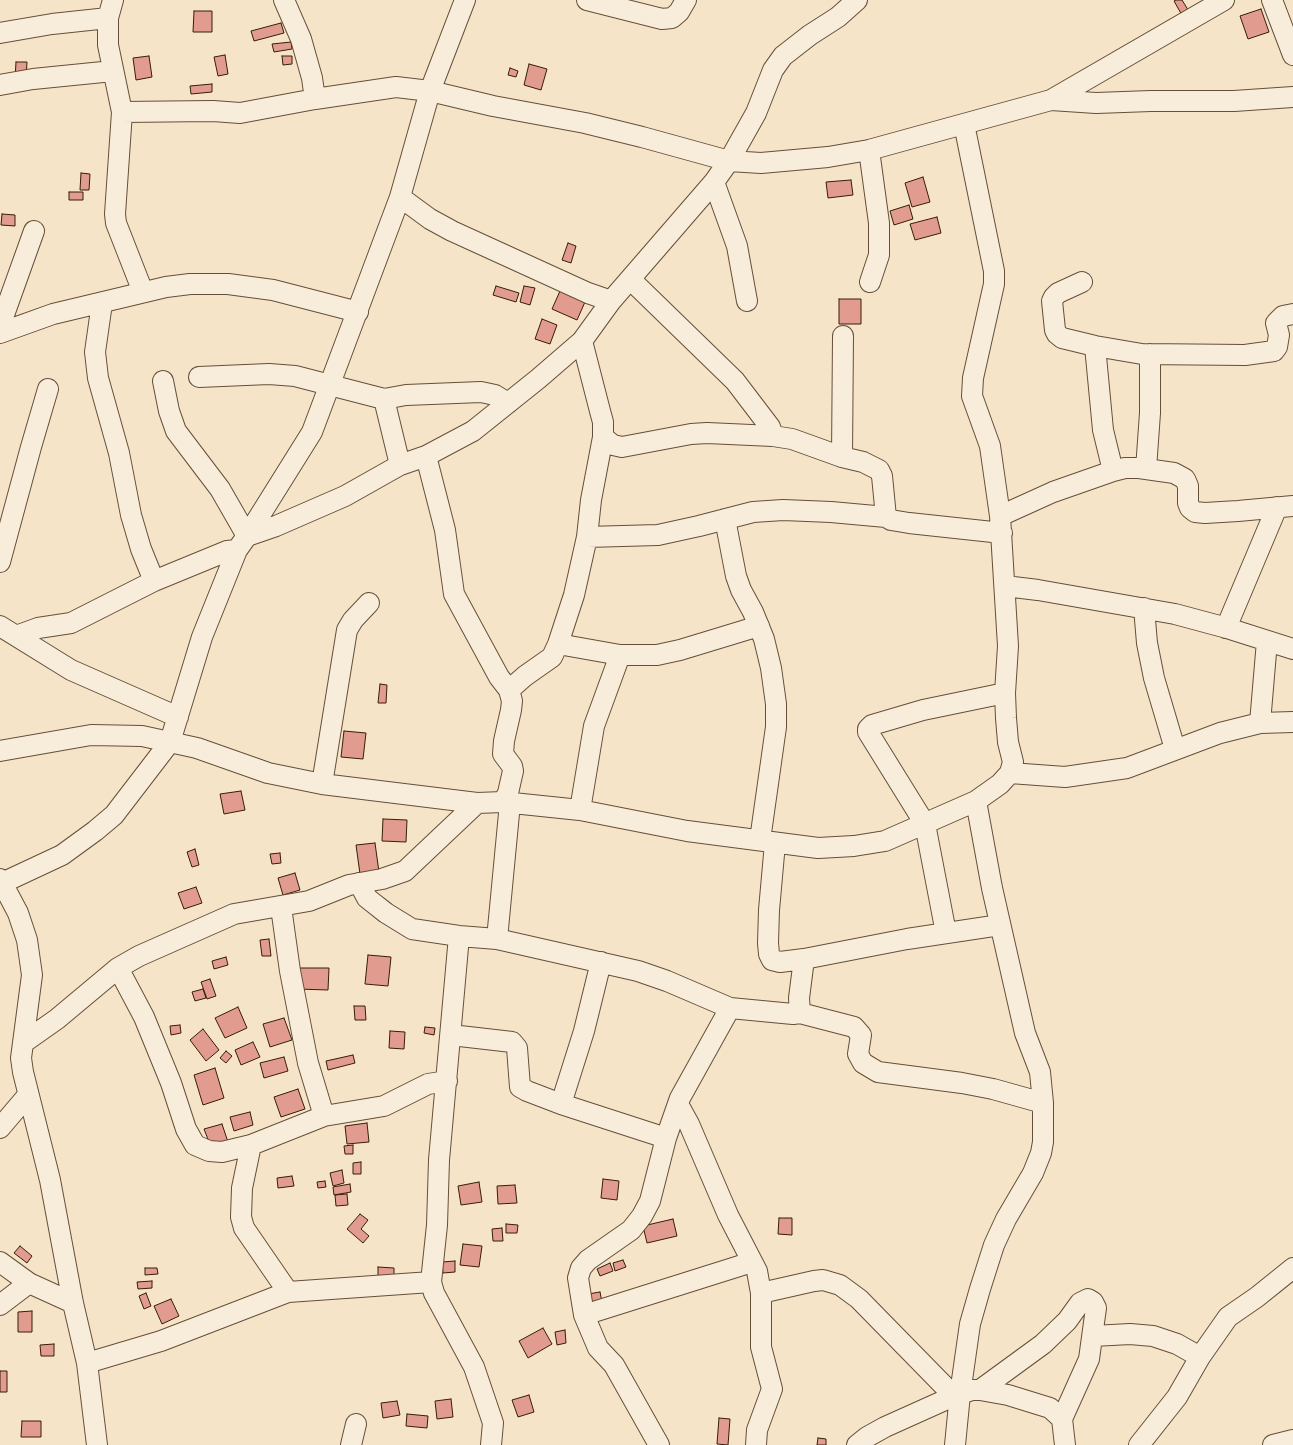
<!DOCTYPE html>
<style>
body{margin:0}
canvas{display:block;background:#f5e4c8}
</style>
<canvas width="1293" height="1445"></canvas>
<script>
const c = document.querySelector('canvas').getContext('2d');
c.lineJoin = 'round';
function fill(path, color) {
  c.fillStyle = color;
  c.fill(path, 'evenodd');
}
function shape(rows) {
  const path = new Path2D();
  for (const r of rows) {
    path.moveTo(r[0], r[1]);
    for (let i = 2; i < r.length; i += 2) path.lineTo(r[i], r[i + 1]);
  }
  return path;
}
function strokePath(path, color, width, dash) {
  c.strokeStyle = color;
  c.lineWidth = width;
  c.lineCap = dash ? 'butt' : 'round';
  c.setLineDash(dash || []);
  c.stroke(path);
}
const building = shape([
 [1176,0,1182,0,1190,13,1183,17,1174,1,1176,0],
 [1261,9,1269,32,1248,39,1240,16,1261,9],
 [194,11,212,11,212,32,193,32,194,11],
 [281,23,284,33,254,41,251,31,281,23],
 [291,42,292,49,274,52,272,44,291,42],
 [225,55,228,74,218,76,214,57,225,55],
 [149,56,152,77,136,80,133,58,149,56],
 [282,56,292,56,292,64,283,65,282,56],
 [16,62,27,62,26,79,15,79,16,62],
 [529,64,547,69,541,90,524,85,529,64],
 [510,68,518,71,516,77,508,75,510,68],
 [212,84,212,92,191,94,190,86,212,84],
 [81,173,90,174,89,190,80,190,81,173],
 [923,177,930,202,912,207,905,183,923,177],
 [851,180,853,195,828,198,826,182,851,180],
 [69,192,83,192,83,200,69,200,69,192],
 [909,205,913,219,894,225,890,211,909,205],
 [2,214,15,215,15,226,1,225,2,214],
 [937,217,941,233,915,240,910,224,937,217],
 [568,243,576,246,571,263,562,260,568,243],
 [496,286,519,293,516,302,493,295,496,286],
 [524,286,535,288,530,305,520,302,524,286],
 [560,291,585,302,577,320,552,309,560,291],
 [839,299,861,299,861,324,839,324,839,299],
 [542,319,557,325,550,344,535,339,542,319],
 [380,684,387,685,386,703,378,703,380,684],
 [344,731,366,733,363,759,341,757,344,731],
 [241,791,245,810,224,814,220,794,241,791],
 [383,819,407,820,406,842,382,841,383,819],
 [375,843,379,872,360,874,356,845,375,843],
 [195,849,199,865,192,867,187,852,195,849],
 [280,853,281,863,272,864,270,854,280,853],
 [295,873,300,890,283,895,278,878,295,873],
 [196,887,202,903,184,909,178,893,196,887],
 [269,939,271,956,262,956,260,940,269,939],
 [368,955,391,957,388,986,365,984,368,955],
 [226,957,228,965,214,969,212,961,226,957],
 [298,968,329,968,328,990,297,989,298,968],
 [210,979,216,996,207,999,201,982,210,979],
 [203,989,206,998,195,1001,192,992,203,989],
 [354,1006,365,1006,366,1020,355,1020,354,1006],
 [238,1007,247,1028,225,1038,215,1018,238,1007],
 [284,1018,292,1040,270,1047,263,1024,284,1018],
 [180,1025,181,1033,171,1035,170,1026,180,1025],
 [425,1027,435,1028,434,1035,424,1033,425,1027],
 [203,1029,219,1050,206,1061,190,1040,203,1029],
 [390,1031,405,1032,404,1049,389,1048,390,1031],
 [253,1042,260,1057,241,1065,235,1050,253,1042],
 [226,1051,232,1056,226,1063,220,1058,226,1051],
 [353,1055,355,1063,328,1070,326,1061,353,1055],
 [284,1057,288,1071,264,1078,260,1063,284,1057],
 [215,1068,224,1098,203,1105,194,1075,215,1068],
 [298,1089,305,1109,281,1117,274,1097,298,1089],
 [250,1112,253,1125,234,1131,230,1117,250,1112],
 [367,1123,369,1142,347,1144,345,1126,367,1123],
 [222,1124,228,1142,211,1147,204,1129,222,1124],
 [353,1145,353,1154,345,1154,344,1146,353,1145],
 [361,1162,361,1174,353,1174,353,1163,361,1162],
 [342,1170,344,1183,333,1186,330,1173,342,1170],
 [292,1176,294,1186,278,1188,277,1178,292,1176],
 [603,1179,619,1181,617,1200,601,1198,603,1179],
 [325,1181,326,1187,318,1188,317,1182,325,1181],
 [479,1182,482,1202,461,1205,458,1186,479,1182],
 [350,1184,351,1192,334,1195,333,1187,350,1184],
 [515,1185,517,1203,498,1204,497,1186,515,1185],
 [347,1194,348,1205,336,1206,335,1195,347,1194],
 [360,1214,368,1220,361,1229,369,1236,363,1243,347,1229,360,1214],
 [779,1218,792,1218,792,1235,778,1234,779,1218],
 [673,1219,677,1236,647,1243,643,1226,673,1219],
 [506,1224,518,1225,517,1233,506,1233,506,1224],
 [502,1228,503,1241,493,1241,492,1229,502,1228],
 [463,1244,482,1246,479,1267,460,1265,463,1244],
 [20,1246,32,1256,27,1263,14,1253,20,1246],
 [623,1260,626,1267,615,1271,613,1263,623,1260],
 [455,1261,455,1272,443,1273,442,1262,455,1261],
 [610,1263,613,1271,600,1276,597,1269,610,1263],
 [378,1267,394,1268,394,1283,378,1283,378,1267],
 [145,1268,157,1268,158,1274,145,1275,145,1268],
 [152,1281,152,1288,138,1289,137,1282,152,1281],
 [600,1292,603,1307,591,1309,588,1294,600,1292],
 [146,1293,151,1306,144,1309,139,1296,146,1293],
 [171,1299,179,1316,162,1324,154,1306,171,1299],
 [32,1311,32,1332,18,1332,18,1312,32,1311],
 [543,1328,552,1344,528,1358,519,1341,543,1328],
 [565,1330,566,1343,557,1345,555,1332,565,1330],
 [54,1344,54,1356,41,1356,40,1345,54,1344],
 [0,1371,7,1371,7,1392,0,1392,0,1371],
 [529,1395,534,1412,518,1417,512,1400,529,1395],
 [451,1399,453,1417,437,1419,435,1401,451,1399],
 [397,1401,400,1415,383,1418,381,1403,397,1401],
 [407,1414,428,1416,427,1428,406,1426,407,1414],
 [719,1418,730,1419,728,1445,717,1444,719,1418],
 [22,1421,41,1421,41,1437,21,1437,22,1421],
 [818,1438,826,1439,826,1445,817,1445,818,1438]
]);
fill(building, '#e19b8f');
strokePath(building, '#371d08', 1);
const minor = shape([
 [113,0,108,18,108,45,122,112,115,214,116,223,143,292],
 [284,0,301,39,312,78,315,99],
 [587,0,662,19,672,18,679,12,686,0],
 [1272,0,1293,55],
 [0,33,52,24,108,18],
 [0,85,33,79,113,71],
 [1051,100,1096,103,1151,101,1234,101,1293,97],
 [122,112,213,111,240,113,315,99,396,87,430,91,493,106,585,123,642,137,729,161,761,163,828,157,869,150,1051,100,1224,0],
 [869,150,879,223,879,255,870,282],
 [714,182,737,246,747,301],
 [400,197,430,219,452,231,588,293,611,301],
 [630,279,735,381,770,427,773,436],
 [1082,282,1058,293,1054,297,1052,301,1055,330,1057,334,1062,338,1095,346,1142,354,1245,355,1274,351,1277,347,1279,335,1276,323,1283,316,1293,314],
 [102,303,95,352,98,378,119,453,131,515,141,549,154,581],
 [0,326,34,231],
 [0,333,53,314,166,287,190,284,228,284,273,290,358,312],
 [582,341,600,411,603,422,603,437,613,445,622,447,691,434,707,433,773,436,792,439,842,457,863,462,879,470,882,476,886,517,891,520,909,523,1002,533],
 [1095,346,1103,430,1113,471],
 [199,377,269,374,295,376,384,399,406,395,481,392,495,395,508,403],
 [163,381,169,411,176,431,220,489,247,536,276,526,345,496,400,465,426,456,473,431,538,379,582,341,611,301,714,182,729,161,756,113,773,70,783,56,810,35,838,17,857,0],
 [384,399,400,465],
 [426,456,445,530,454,594,499,677,509,690,525,676,552,657,558,644,574,595,587,537,591,500,603,437],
 [842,457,843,336],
 [1146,469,1150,413,1150,354],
 [1000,516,1053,492,1113,471,1125,468,1139,468,1174,473,1185,479,1188,486,1188,503,1190,508,1195,512,1205,513,1238,511,1293,506],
 [725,519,736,576,741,590,753,612,764,639,771,668,776,704,776,727,760,840],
 [587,537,658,535,699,526,753,512,783,510,831,512,886,517],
 [0,562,31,447,48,389],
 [1005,586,1038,590,1175,614,1227,628,1293,649],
 [1144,608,1147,643,1154,678,1175,749],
 [0,626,71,670,178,717],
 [1226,628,1277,507],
 [16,636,38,628,71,623,154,581,227,551,237,550],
 [558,644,620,655,657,655,680,650,759,626],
 [1260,723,1267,641],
 [0,751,91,735,142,736,197,748,268,773,322,784,477,803,503,802,580,810,687,831,818,848,854,846,885,841,976,801,1000,784,1010,773,1013,762,1008,742,1006,718,1005,693,1008,646,1000,516,990,446,972,396,973,378,994,284,994,271,964,124],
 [1010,773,1065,777,1127,768,1220,733,1260,723,1293,722],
 [322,784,347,630,353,620,369,603],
 [503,802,508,793,513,771,512,766,503,754,504,741,511,710,512,701,509,690],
 [580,810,594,726,620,655],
 [775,843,769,910,768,943,769,954,772,960,780,962,804,959,907,939,1000,925],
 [0,879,18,913,27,940,32,975,21,1058,23,1072,50,1180,73,1303,87,1363,97,1445],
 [359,883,367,898,372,902,386,913,412,929,459,936,497,939,510,803],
 [0,884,62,855,95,831,114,815,170,742,202,637,237,550,247,536,312,432,400,197,430,91,465,0],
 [281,907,290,971,308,1063,324,1116,384,1106,428,1084,447,1081],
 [946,933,925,824,868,732,868,729,872,725,923,710,1005,693],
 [459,936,439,1160,437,1225,431,1282,434,1293,474,1367,493,1423,491,1445],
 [497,939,638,971,667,981,730,1008],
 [118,968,144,1017,171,1083,186,1129,195,1145,209,1151,222,1152,251,1145,324,1116],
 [800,1013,799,998,804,959],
 [451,1035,512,1042,517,1048,520,1087,527,1091,561,1104,666,1138],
 [23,1043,57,1019,118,968,139,956,234,914,309,901,349,885,382,879,405,871,477,803],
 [561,1104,584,1031,601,962],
 [678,1104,689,1124,728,1215,757,1271,761,1293,761,1347,772,1389,757,1430,756,1445],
 [0,1128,28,1095],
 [251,1145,242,1188,241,1217,244,1228,288,1292],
 [0,1262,29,1283,73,1303],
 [761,1293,814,1281,823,1280,840,1285,859,1299,954,1396],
 [0,1305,29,1283],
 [584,1315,752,1262],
 [1093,1336,1130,1334,1153,1336,1177,1344,1200,1357],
 [87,1363,161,1341,288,1292,431,1282],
 [980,1390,1043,1344,1067,1321,1080,1303,1088,1299,1093,1302,1096,1308,1089,1359,1062,1419],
 [351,1445,356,1424],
 [659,1445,614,1365,598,1348,584,1315,578,1278,581,1268,588,1260,631,1230,642,1216,650,1201,666,1138,680,1098,730,1008,793,1014,800,1013,854,1027,861,1035,858,1054,863,1063,878,1072,962,1083,993,1089,1043,1103],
 [857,1445,867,1437,885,1427,954,1396,972,1390,980,1390,1008,1395,1050,1408,1062,1419,1065,1445],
 [955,1445,960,1394,970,1324,980,1289,994,1245,1006,1219,1033,1173,1041,1153,1043,1142,1043,1103,1040,1072,1025,1033,992,888,976,801],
 [1139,1445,1177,1397,1200,1357,1228,1317,1257,1297,1293,1268],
 [1273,1445,1293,1440]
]);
strokePath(minor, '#664f38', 22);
strokePath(minor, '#f8eddb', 20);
</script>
